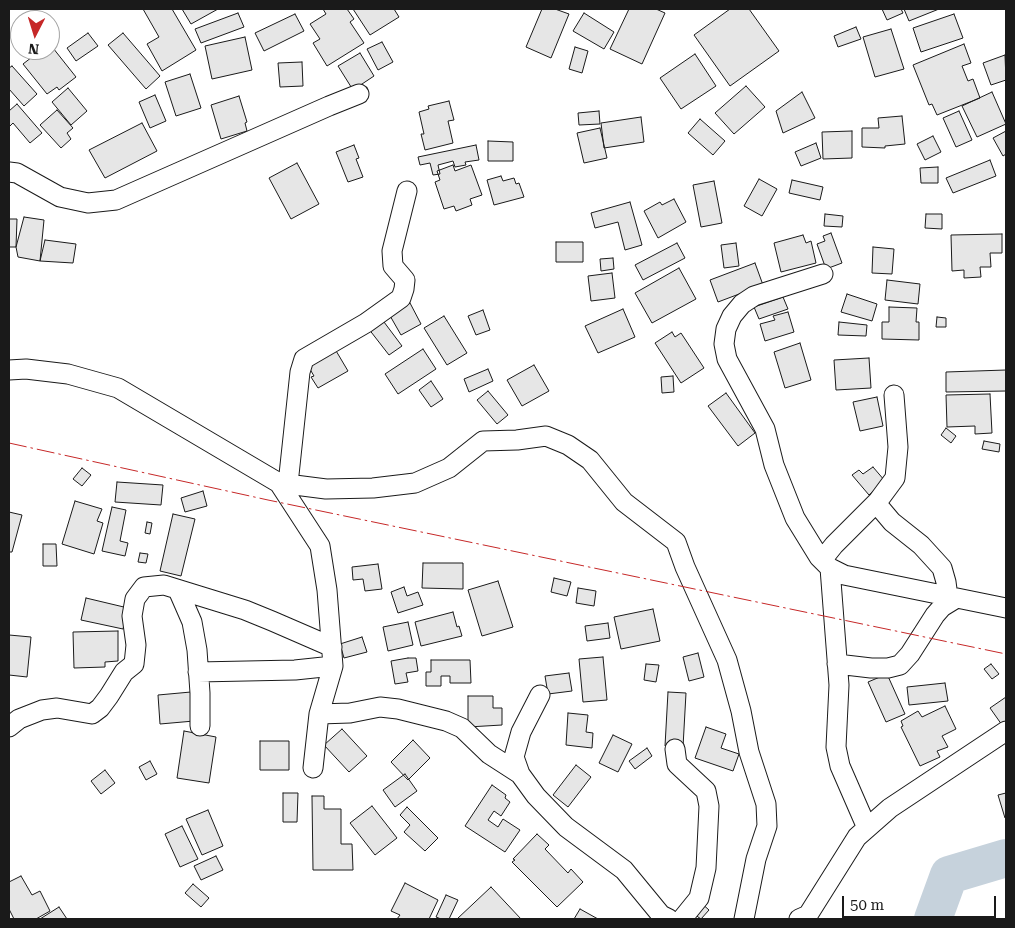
<!DOCTYPE html>
<style>
body{margin:0}
#map{position:relative;width:1015px;height:928px;overflow:hidden;background:#fff;font-family:"Roboto Serif",serif}
canvas{display:block}
.frame{position:absolute;inset:0;border:10px solid #1a1a1a;pointer-events:none}
.north{position:absolute;left:10px;top:10px;width:50px;height:50px;box-sizing:border-box;background:#fff;border:1px solid #a3a3a3;border-radius:50%;rotate:185deg;font-size:14px;font-weight:700;line-height:20px;text-align:center;color:#1a1a1a}
.north::after{content:'';display:block;margin:auto;width:18px;height:22px;background:#c62828;clip-path:polygon(50% 0,100% 100%,50% 72%,0 100%)}
.scale{position:absolute;left:842px;top:896px;width:154px;height:22px;box-sizing:border-box;border:2px solid #1a1a1a;border-top:0;padding-left:6px;font-size:15px;line-height:18px;white-space:nowrap;color:#1a1a1a;-webkit-text-stroke:4px #fff;paint-order:stroke}
</style>
<div id="map">
<canvas width="1015" height="928"></canvas>
<div class="frame"></div>
<div class="north">N</div>
<div class="scale">50 m</div>
</div>
<script>
const c = document.querySelector('canvas').getContext('2d');
c.lineJoin = 'round';
function shape(rows) {
  const path = new Path2D();
  for (const r of rows) {
    path.moveTo(r[0], r[1]);
    for (let i = 2; i < r.length; i += 2) path.lineTo(r[i], r[i + 1]);
  }
  return path;
}
function strokePath(path, color, width, dash) {
  c.strokeStyle = color;
  c.lineWidth = width;
  c.lineCap = dash ? 'butt' : 'round';
  c.setLineDash(dash || []);
  c.stroke(path);
}
function fill(path, color) {
  c.fillStyle = color;
  c.fill(path, 'evenodd');
}
strokePath(shape([
 [933,919,949,875,1006,858]
]), '#c6d2dc', 38);
const building = shape([
 [143,9,172,9,196,50,162,71,147,44,159,37,143,9],
 [182,9,218,9,191,24,182,9],
 [323,9,347,9,354,19,350,22,364,43,327,66,313,43,320,39,310,24,326,14,323,9],
 [353,9,394,9,399,17,370,35,353,9],
 [542,9,555,9,569,14,551,58,526,47,542,9],
 [629,9,656,9,665,13,642,64,610,49,629,9],
 [730,9,749,9,779,51,730,86,694,35,730,9],
 [882,9,901,9,903,13,887,20,882,9],
 [904,9,939,9,909,21,904,9],
 [238,13,244,27,201,43,195,29,238,13],
 [584,13,614,32,604,49,573,31,584,13],
 [295,14,304,31,264,51,255,33,295,14],
 [954,14,963,38,921,52,913,28,954,14],
 [856,27,861,39,838,47,834,36,856,27],
 [891,29,904,69,875,77,863,37,891,29],
 [88,33,98,46,76,61,67,48,88,33],
 [123,33,160,76,146,89,108,45,123,33],
 [245,37,252,70,212,79,205,46,245,37],
 [382,42,393,62,378,70,367,49,382,42],
 [964,44,971,63,962,66,968,81,973,79,980,98,937,115,932,104,929,105,913,65,964,44],
 [575,47,588,51,582,73,569,69,575,47],
 [53,48,76,77,59,90,57,87,47,94,23,64,36,54,40,58,53,48],
 [360,53,374,76,353,90,338,66,360,53],
 [695,54,716,86,681,109,660,78,695,54],
 [1005,55,1006,80,991,85,983,63,1005,55],
 [302,62,303,86,280,87,278,63,302,62],
 [12,66,37,94,24,106,9,89,9,68,12,66],
 [190,74,201,108,176,116,165,82,190,74],
 [746,86,765,107,734,134,715,113,746,86],
 [68,88,87,111,71,125,52,102,68,88],
 [802,92,815,118,783,133,776,111,802,92],
 [992,92,1006,124,977,137,962,106,992,92],
 [155,95,166,121,150,128,139,102,155,95],
 [239,96,247,122,245,123,247,131,221,139,211,105,239,96],
 [449,101,454,120,448,121,453,143,425,150,421,134,424,134,419,112,429,109,428,106,449,101],
 [17,104,42,133,30,143,13,123,9,127,9,111,17,104],
 [57,110,73,128,67,133,71,139,61,148,40,125,57,110],
 [599,111,600,124,579,125,578,113,599,111],
 [959,111,972,140,956,147,943,118,959,111],
 [902,116,905,144,885,146,885,148,862,147,862,128,879,128,878,118,902,116],
 [641,117,644,142,604,148,601,123,641,117],
 [700,119,725,141,713,155,688,133,700,119],
 [142,123,157,151,105,178,89,150,142,123],
 [600,128,607,158,584,163,577,133,600,128],
 [852,131,852,158,823,159,822,132,852,131],
 [1006,131,1006,154,1003,156,993,138,1006,131],
 [933,136,941,152,925,160,917,144,933,136],
 [488,141,513,142,513,161,488,161,488,141],
 [816,143,821,158,801,166,795,152,816,143],
 [354,145,359,158,356,159,363,177,348,182,336,152,354,145],
 [476,145,479,160,465,162,466,165,455,167,453,161,438,165,440,174,433,175,430,163,420,165,418,157,476,145],
 [990,160,996,176,953,193,946,178,990,160],
 [297,163,319,204,291,219,269,178,297,163],
 [453,165,455,171,471,165,482,195,470,199,472,205,456,211,454,206,444,209,435,182,440,180,437,171,453,165],
 [938,167,938,183,921,183,920,168,938,167],
 [501,176,503,181,514,178,516,184,519,183,524,197,494,205,487,180,501,176],
 [759,179,777,189,762,216,744,206,759,179],
 [792,180,823,187,820,200,789,193,792,180],
 [714,181,722,223,701,227,693,185,714,181],
 [674,199,686,222,658,238,644,211,660,202,662,205,674,199],
 [630,202,642,245,625,250,618,222,595,228,591,213,630,202],
 [825,214,843,216,842,227,824,226,825,214],
 [926,214,942,214,942,229,925,228,926,214],
 [24,217,44,220,40,261,18,257,16,247,24,217],
 [9,219,17,219,16,247,9,247,9,219],
 [831,233,842,263,826,269,817,244,825,241,823,236,831,233],
 [1002,234,1002,253,990,253,991,267,980,267,981,277,964,278,964,270,952,271,951,235,1002,234],
 [803,235,806,243,811,241,816,263,781,272,774,243,803,235],
 [45,240,76,244,73,263,40,261,45,240],
 [556,242,583,242,583,262,556,262,556,242],
 [677,243,685,258,643,280,635,265,677,243],
 [736,243,739,266,724,268,721,245,736,243],
 [873,247,894,249,892,274,872,273,873,247],
 [613,258,614,269,601,271,600,259,613,258],
 [755,263,763,285,718,302,710,280,755,263],
 [679,268,696,299,652,323,635,293,679,268],
 [612,273,615,298,591,301,588,276,612,273],
 [887,280,920,284,918,304,885,300,887,280],
 [847,294,877,304,872,321,841,312,847,294],
 [783,297,788,309,759,319,754,307,783,297],
 [410,303,421,324,401,335,389,314,410,303],
 [889,307,917,308,916,322,919,322,919,340,882,339,882,322,889,322,889,307],
 [623,309,635,337,598,353,585,326,623,309],
 [483,310,490,330,476,335,468,316,483,310],
 [788,312,794,332,765,341,760,324,775,320,773,316,788,312],
 [444,316,467,353,447,365,424,328,444,316],
 [937,317,946,318,946,327,936,327,937,317],
 [381,318,402,346,389,355,368,328,381,318],
 [839,322,867,325,866,336,838,335,839,322],
 [672,332,675,337,681,333,704,368,681,383,655,343,672,332],
 [800,343,811,380,785,388,774,352,800,343],
 [332,344,348,371,318,388,311,377,314,376,304,359,332,344],
 [423,349,436,369,398,394,385,374,423,349],
 [869,358,871,388,836,390,834,360,869,358],
 [534,365,549,391,522,406,507,380,534,365],
 [488,369,493,381,469,392,464,379,488,369],
 [1006,370,1006,391,946,392,946,372,1006,370],
 [673,376,674,392,662,393,661,377,673,376],
 [431,381,443,399,431,407,419,390,431,381],
 [488,391,508,415,497,424,477,400,488,391],
 [726,393,755,433,738,446,708,406,726,393],
 [990,394,992,433,975,434,975,426,947,427,946,395,990,394],
 [877,397,883,426,860,431,853,402,877,397],
 [946,428,956,436,951,443,941,435,946,428],
 [984,441,1000,444,999,452,982,449,984,441],
 [873,467,885,481,869,495,852,475,859,470,863,474,873,467],
 [82,468,91,475,82,486,73,479,82,468],
 [117,482,163,485,161,505,115,502,117,482],
 [203,491,207,506,185,512,181,498,203,491],
 [75,501,102,509,97,521,103,523,94,554,62,544,75,501],
 [112,507,126,510,120,541,128,543,125,556,102,551,112,507],
 [9,512,22,515,12,552,9,552,9,512],
 [173,514,195,519,181,576,160,571,173,514],
 [147,522,152,523,150,534,145,533,147,522],
 [43,544,56,544,57,566,43,566,43,544],
 [140,553,148,554,146,563,138,562,140,553],
 [423,563,463,563,463,589,422,588,423,563],
 [378,564,382,589,365,591,363,579,353,580,352,567,378,564],
 [554,578,571,582,567,596,551,592,554,578],
 [498,581,513,627,482,636,468,590,498,581],
 [404,587,407,596,418,592,423,605,398,613,391,592,404,587],
 [578,588,596,591,594,606,576,603,578,588],
 [86,598,128,608,123,629,81,620,86,598],
 [653,609,660,641,621,649,614,617,653,609],
 [453,612,457,627,459,626,462,636,421,646,415,622,453,612],
 [408,622,413,645,388,651,383,627,408,622],
 [608,623,610,638,587,641,585,626,608,623],
 [118,631,118,661,105,662,105,667,74,668,73,632,118,631],
 [9,635,31,637,27,677,9,675,9,635],
 [362,637,367,652,344,658,340,644,362,637],
 [698,653,704,677,689,681,683,657,698,653],
 [603,657,607,700,583,702,579,659,603,657],
 [408,658,416,658,418,671,406,673,408,682,395,684,391,661,408,658],
 [431,660,470,660,471,683,450,683,450,676,441,676,441,686,426,686,426,672,431,672,431,660],
 [646,664,659,665,656,682,644,680,646,664],
 [991,664,999,674,992,679,984,669,991,664],
 [569,673,572,691,548,694,545,676,569,673],
 [887,674,905,714,886,722,868,682,887,674],
 [945,683,948,701,909,705,907,687,945,683],
 [191,692,194,721,160,724,158,695,191,692],
 [668,692,686,693,683,747,665,746,668,692],
 [468,696,493,696,493,708,502,708,502,725,468,727,468,696],
 [1006,697,1006,722,1002,725,990,708,1006,697],
 [945,706,956,729,942,736,948,747,937,751,940,757,920,766,901,727,903,726,901,721,918,711,922,717,945,706],
 [568,713,588,715,586,732,593,733,592,748,566,745,568,713],
 [706,727,726,734,721,748,739,754,733,771,695,758,706,727],
 [342,729,367,756,349,772,324,745,342,729],
 [184,731,216,737,209,783,177,778,184,731],
 [613,735,632,744,618,772,599,763,613,735],
 [413,740,430,758,408,780,391,762,413,740],
 [260,741,289,741,289,770,260,770,260,741],
 [647,748,652,756,635,769,629,761,647,748],
 [150,761,157,774,146,780,139,767,150,761],
 [576,765,591,777,568,807,553,795,576,765],
 [105,770,115,783,101,794,91,781,105,770],
 [405,774,417,791,395,807,383,790,405,774],
 [492,785,506,795,505,798,510,802,501,816,494,811,488,820,498,827,503,819,520,830,505,852,465,826,492,785],
 [283,793,298,793,297,822,283,822,283,793],
 [1006,793,1006,817,1005,818,998,795,1006,793],
 [312,796,324,796,324,809,341,809,341,844,352,844,353,870,313,870,312,796],
 [372,806,397,838,375,855,350,823,372,806],
 [407,807,438,838,425,851,404,832,410,825,400,815,407,807],
 [208,810,223,846,202,855,186,819,208,810],
 [182,826,198,859,180,867,165,834,182,826],
 [537,834,549,845,545,849,568,873,571,869,583,882,557,907,512,862,515,860,513,859,537,834],
 [216,856,223,870,201,880,194,866,216,856],
 [21,876,32,895,40,891,50,911,36,919,14,919,9,909,9,882,21,876],
 [405,883,438,900,429,919,397,919,400,915,391,911,405,883],
 [193,884,209,898,201,907,185,893,193,884],
 [491,887,521,919,457,919,491,887],
 [446,895,458,900,449,919,441,919,436,917,446,895],
 [700,902,709,910,701,919,691,912,700,902],
 [59,907,67,919,40,919,59,907],
 [580,909,598,919,574,919,580,909]
]);
fill(building, '#e6e6e6');
strokePath(building, '#1a1a1a', 1);
const street = shape([
 [9,172,17,173,60,197,88,203,116,200,329,106,359,94],
 [823,274,754,296,742,304,732,316,726,329,724,344,727,359,765,429,774,465,795,518,819,557,830,568,844,575,1006,608],
 [9,370,26,369,68,374,118,388,279,483,320,546,327,590,333,666,319,714,313,768],
 [279,483,326,489,373,488,415,483,449,468,483,441,517,440,546,436,568,445,590,460,624,502,676,542,685,567,727,660,741,711,749,752,766,804,767,826,756,859,744,919],
 [288,484,300,372,304,359,366,323,401,298,404,289,405,280,393,266,392,251,407,191],
 [876,503,892,522,921,545,942,568,946,582,948,597],
 [822,560,834,545,878,501,895,478,898,447,894,395],
 [830,568,839,685,836,747,840,766,867,828],
 [178,590,192,622,197,650,200,693,200,726],
 [837,664,871,668,888,668,900,665,910,654,935,615,942,607,955,599],
 [198,672,295,670,333,666],
 [540,695,521,732,514,757,520,774,536,796,566,827,624,870,661,915,669,919],
 [319,714,350,713,380,707,398,709,446,721,462,728,489,754,520,774],
 [9,727,19,719,42,710,57,708,92,714,100,708,109,696,124,672,134,664,136,645,132,616,135,599,144,587,164,585,245,610,272,621,332,647],
 [675,749,677,764,706,791,709,806,706,868,699,898,682,919],
 [799,919,808,915,857,837,890,808,1006,731]
]);
strokePath(street, '#1a1a1a', 21);
strokePath(street, '#fff', 19);
strokePath(shape([
 [9,443,268,500,1006,654]
]), '#c62828', 1, [18, 4, 2.5, 4]);
</script>
